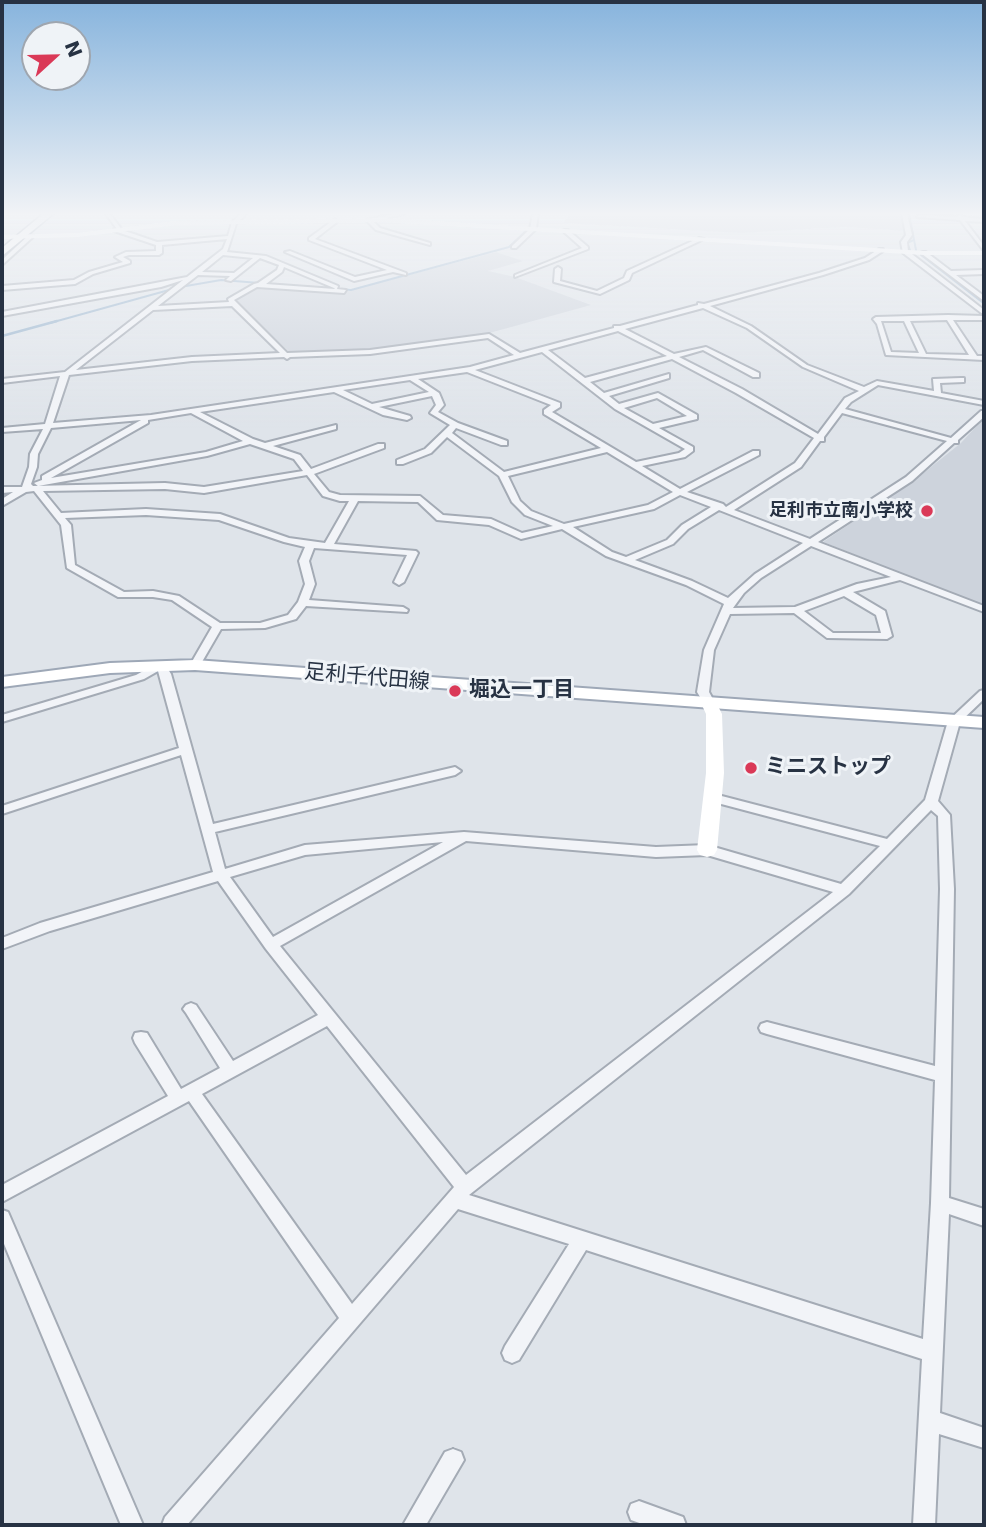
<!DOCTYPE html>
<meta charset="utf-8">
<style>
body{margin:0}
#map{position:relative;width:986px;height:1527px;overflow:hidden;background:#dfe4ea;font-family:"DejaVu Sans",sans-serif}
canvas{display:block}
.frame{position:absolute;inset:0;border:4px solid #273243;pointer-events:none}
.north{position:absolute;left:21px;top:21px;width:70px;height:70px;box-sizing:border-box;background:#eff3f7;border:2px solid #9fa6af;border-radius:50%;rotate:68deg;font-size:19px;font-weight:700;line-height:28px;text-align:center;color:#273243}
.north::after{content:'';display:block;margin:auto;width:24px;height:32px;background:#da3957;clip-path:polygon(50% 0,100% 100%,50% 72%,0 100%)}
</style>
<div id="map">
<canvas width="986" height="1527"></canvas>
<div class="frame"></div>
<div class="north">N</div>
</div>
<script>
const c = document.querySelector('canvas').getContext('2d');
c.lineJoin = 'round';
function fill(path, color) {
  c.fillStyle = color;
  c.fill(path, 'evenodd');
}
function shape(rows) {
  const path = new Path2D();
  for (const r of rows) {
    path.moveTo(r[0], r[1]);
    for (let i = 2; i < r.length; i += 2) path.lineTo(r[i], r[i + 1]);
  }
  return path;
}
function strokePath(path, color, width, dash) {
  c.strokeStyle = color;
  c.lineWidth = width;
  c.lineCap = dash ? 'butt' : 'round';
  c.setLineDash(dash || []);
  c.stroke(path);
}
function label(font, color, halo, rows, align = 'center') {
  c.font = font + ' "DejaVu Sans","Noto Sans JP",sans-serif';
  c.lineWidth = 6;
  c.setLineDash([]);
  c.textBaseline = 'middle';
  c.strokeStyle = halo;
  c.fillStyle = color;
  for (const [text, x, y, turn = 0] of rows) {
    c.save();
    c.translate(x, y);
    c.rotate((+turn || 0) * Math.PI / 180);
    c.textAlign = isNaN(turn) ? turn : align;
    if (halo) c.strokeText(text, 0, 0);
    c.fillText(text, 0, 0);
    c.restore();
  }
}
fill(shape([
 [570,214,904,214,908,231,843,227,741,233,563,223],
 [496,252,523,261,488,271,515,277,591,305,475,337,348,353,340,350,293,355,234,301,259,286,344,292],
 [984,418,984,606,823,542,916,479,961,443]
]), '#cdd3dc');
strokePath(shape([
 [909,214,916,250],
 [910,250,907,243,914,240],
 [921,255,982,302],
 [916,257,975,302],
 [186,286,221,280,351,290,509,247,527,230],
 [50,323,169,290]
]), '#97b3cd', 2);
strokePath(shape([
 [2,336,57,321]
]), '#97b3cd', 2.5);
const street = shape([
 [106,214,110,214,122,230,157,242,228,236,232,222,241,214,246,214,236,224,227,252,266,256,338,286,337,289,346,290,344,293,257,287,234,300,287,353,370,350,489,334,520,353,614,328,614,326,620,326,698,305,698,303,704,304,819,273,865,258,879,249,883,249,883,251,869,260,823,275,710,306,751,326,807,365,864,387,877,381,934,391,933,379,961,378,964,378,964,382,940,383,941,393,984,401,984,405,878,385,851,402,845,409,951,438,981,411,984,411,984,417,958,440,958,443,954,443,912,481,818,542,984,606,984,612,900,580,853,592,885,611,892,636,887,639,827,638,794,613,730,614,714,650,709,692,715,703,709,706,705,705,697,692,704,650,724,604,686,585,606,556,562,529,521,539,489,525,437,520,418,502,358,501,334,544,416,551,418,553,404,582,399,585,394,582,407,555,314,548,309,561,315,584,309,600,403,607,408,610,407,612,306,606,296,619,265,628,221,629,199,667,191,667,190,665,212,627,172,600,153,597,118,597,67,568,61,525,34,491,26,492,2,506,2,499,13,492,2,493,2,487,22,487,29,467,30,454,43,429,2,432,2,428,45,424,60,376,2,383,2,379,65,372,183,280,161,287,2,316,2,312,187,277,223,249,227,239,162,245,162,253,159,255,129,255,123,257,130,261,130,263,93,274,75,284,2,290,2,286,74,280,89,272,123,262,115,257,126,252,156,251,156,245,114,231,114,229,117,229,106,214],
 [223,255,253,258,234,273,202,272,223,255],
 [260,258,279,265,277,270,258,283,254,284,228,299,229,302,158,306,198,275,230,276,226,280,231,281,260,258],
 [284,267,334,288,335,289,266,284,282,272,284,267],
 [232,306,280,353,192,357,76,370,153,310,232,306],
 [703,308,747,328,803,367,859,391,845,398,818,434,742,389,679,357,703,350,753,377,759,377,759,373,706,347,674,354,625,329,703,308],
 [618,331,667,356,585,378,548,350,618,331],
 [488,338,514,355,470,367,151,415,53,423,69,375,192,361,284,357,287,359,290,357,370,354,488,338],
 [542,352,615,409,685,449,679,453,636,462,552,412,560,407,560,403,475,370,542,352],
 [672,359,736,393,814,438,795,463,726,507,723,504,687,492,759,455,759,451,753,451,680,489,642,466,685,457,693,451,693,447,659,428,697,419,697,415,658,393,619,404,609,396,669,378,669,374,604,393,590,382,672,359],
 [467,372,551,405,544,410,544,414,601,448,504,472,452,433,456,428,501,445,507,445,507,441,458,423,438,412,444,405,439,393,418,379,467,372],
 [410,380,429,392,372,404,343,390,410,380],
 [334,392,383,415,407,420,411,418,410,416,379,407,432,396,436,405,430,413,450,425,425,449,397,460,397,464,403,464,431,453,447,437,499,476,512,502,525,515,553,526,522,533,491,519,443,515,420,496,340,495,329,492,314,474,384,448,384,444,378,444,311,469,300,455,273,446,336,429,336,425,265,443,253,439,200,412,334,392],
 [657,398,687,416,653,424,624,408,657,398],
 [191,413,243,441,206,452,51,478,148,423,148,420,191,413],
 [842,413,947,441,906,477,810,539,734,510,801,467,820,441,824,441,824,437,842,413],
 [141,420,42,476,42,480,34,483,38,486,207,456,250,444,294,459,303,471,204,487,165,483,33,486,31,484,37,467,38,454,51,428,141,420],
 [607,452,673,492,648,505,564,524,531,511,520,501,508,476,607,452],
 [307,475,323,496,340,501,349,501,325,543,289,538,220,514,146,509,61,513,43,491,165,489,204,493,307,475],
 [680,495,711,507,682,525,667,540,626,557,612,552,573,527,654,509,680,495],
 [719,510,803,543,755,574,728,598,692,581,635,560,673,544,688,529,719,510],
 [146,515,219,520,284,542,305,547,299,561,305,584,298,602,288,615,260,623,220,623,179,596,153,591,124,592,75,565,71,525,65,518,146,515],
 [811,546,891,577,857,584,795,607,733,608,744,593,761,578,811,546],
 [844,596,876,615,881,633,833,633,804,611,844,596],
 [394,214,404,214,373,221,380,228,430,243,430,245,376,230,366,220,394,214],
 [533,214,538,214,536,229,516,248,512,248,512,246,530,229,533,214],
 [902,214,907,214,912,235,907,242,908,251,984,310,984,315,903,253,901,242,906,235,902,214],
 [959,214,963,217,984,219,984,222,965,221,984,246,984,251,960,220,917,217,920,215,957,217,959,214],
 [335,219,337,222,315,239,406,273,406,275,393,272,354,281,285,252,290,251,355,277,387,270,309,240,309,238,335,219],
 [564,230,568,230,588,247,588,249,515,277,515,275,582,248,564,232,564,230],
 [29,235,34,236,2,265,2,260,29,235],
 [699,238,704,239,632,273,629,280,600,294,554,282,555,269,558,267,561,269,560,281,597,291,624,278,627,271,699,238],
 [922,252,926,252,951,271,984,270,984,274,956,275,984,296,984,301,922,254,922,252],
 [948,315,984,316,984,320,953,320,977,356,984,356,984,360,886,355,877,324,873,319,876,317,948,315],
 [947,320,969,355,926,354,910,321,947,320],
 [881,321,904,321,919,353,891,352,881,321],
 [160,662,164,663,171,674,213,824,455,767,461,771,455,775,215,832,225,869,305,845,464,832,656,847,707,845,841,884,880,846,710,801,708,798,710,795,714,794,887,839,925,800,948,721,980,691,984,690,984,699,960,722,938,801,950,815,954,889,949,1198,984,1209,984,1226,949,1214,940,1413,984,1428,984,1448,939,1434,935,1525,913,1525,922,1359,586,1250,519,1360,512,1363,505,1360,502,1353,505,1346,569,1244,458,1209,187,1525,162,1525,165,1517,339,1318,189,1101,2,1202,2,1185,168,1096,135,1043,133,1038,135,1033,141,1032,147,1033,181,1089,220,1068,186,1013,183,1009,186,1005,191,1003,196,1005,233,1061,318,1015,266,949,218,881,50,931,2,949,2,938,40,923,213,872,181,755,2,814,2,806,179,748,158,671,144,679,2,722,2,715,136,675,160,662],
 [931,810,938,816,940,889,935,1066,767,1022,761,1024,759,1028,761,1032,767,1034,935,1080,931,1203,923,1339,469,1195,849,894,931,810],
 [466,841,656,857,707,855,833,892,466,1175,280,946,466,841],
 [443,842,273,937,230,877,305,855,443,842],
 [327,1026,454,1187,352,1304,202,1094,327,1026],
 [2,1210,8,1212,143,1525,121,1525,2,1239,2,1210],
 [453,1449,461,1452,464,1460,426,1525,403,1525,445,1452,453,1449],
 [639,1501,683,1517,686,1525,645,1525,631,1520,628,1512,631,1504,639,1501]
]);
const primary = shape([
 [195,660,984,717,984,728,195,670,110,673,2,687,2,677,110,663,195,660]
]);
const highway = shape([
 [43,214,53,214,2,256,2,248,43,214]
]);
strokePath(street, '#a4abb5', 4);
strokePath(primary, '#9ea8b7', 4);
strokePath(highway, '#8591a2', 3);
fill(street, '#f2f4f8');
fill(shape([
 [384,218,924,251,984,251,984,255,924,255,384,222,176,225,77,237,2,239,2,235,77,233,176,221,384,218],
 [709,698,715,700,722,714,724,773,717,850,714,855,707,857,700,855,697,850,706,773,706,714,701,703,709,698]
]), '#fff');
fill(primary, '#fff');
fill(highway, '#fff');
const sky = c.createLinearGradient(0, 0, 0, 428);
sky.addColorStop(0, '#87b4dd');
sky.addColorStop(0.5, '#f1f3f6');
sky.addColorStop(1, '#f1f3f600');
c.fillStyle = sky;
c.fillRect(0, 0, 986, 428);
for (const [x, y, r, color] of [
 [927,511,7,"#da3957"],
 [455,691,7,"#da3957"],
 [751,768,7,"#da3957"]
]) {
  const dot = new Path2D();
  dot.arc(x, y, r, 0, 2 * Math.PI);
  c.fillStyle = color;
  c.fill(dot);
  strokePath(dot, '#eff3f7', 2.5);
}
label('bold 18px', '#273243', '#eff3f7', [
 ["足利市立南小学校",913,511]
], 'right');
label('21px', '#273243', '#eff3f7', [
 ["足利千代田線",367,678,5]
]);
label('bold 21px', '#273243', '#eff3f7', [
 ["堀込一丁目",469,691],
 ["ミニストップ",765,768]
], 'left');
</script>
